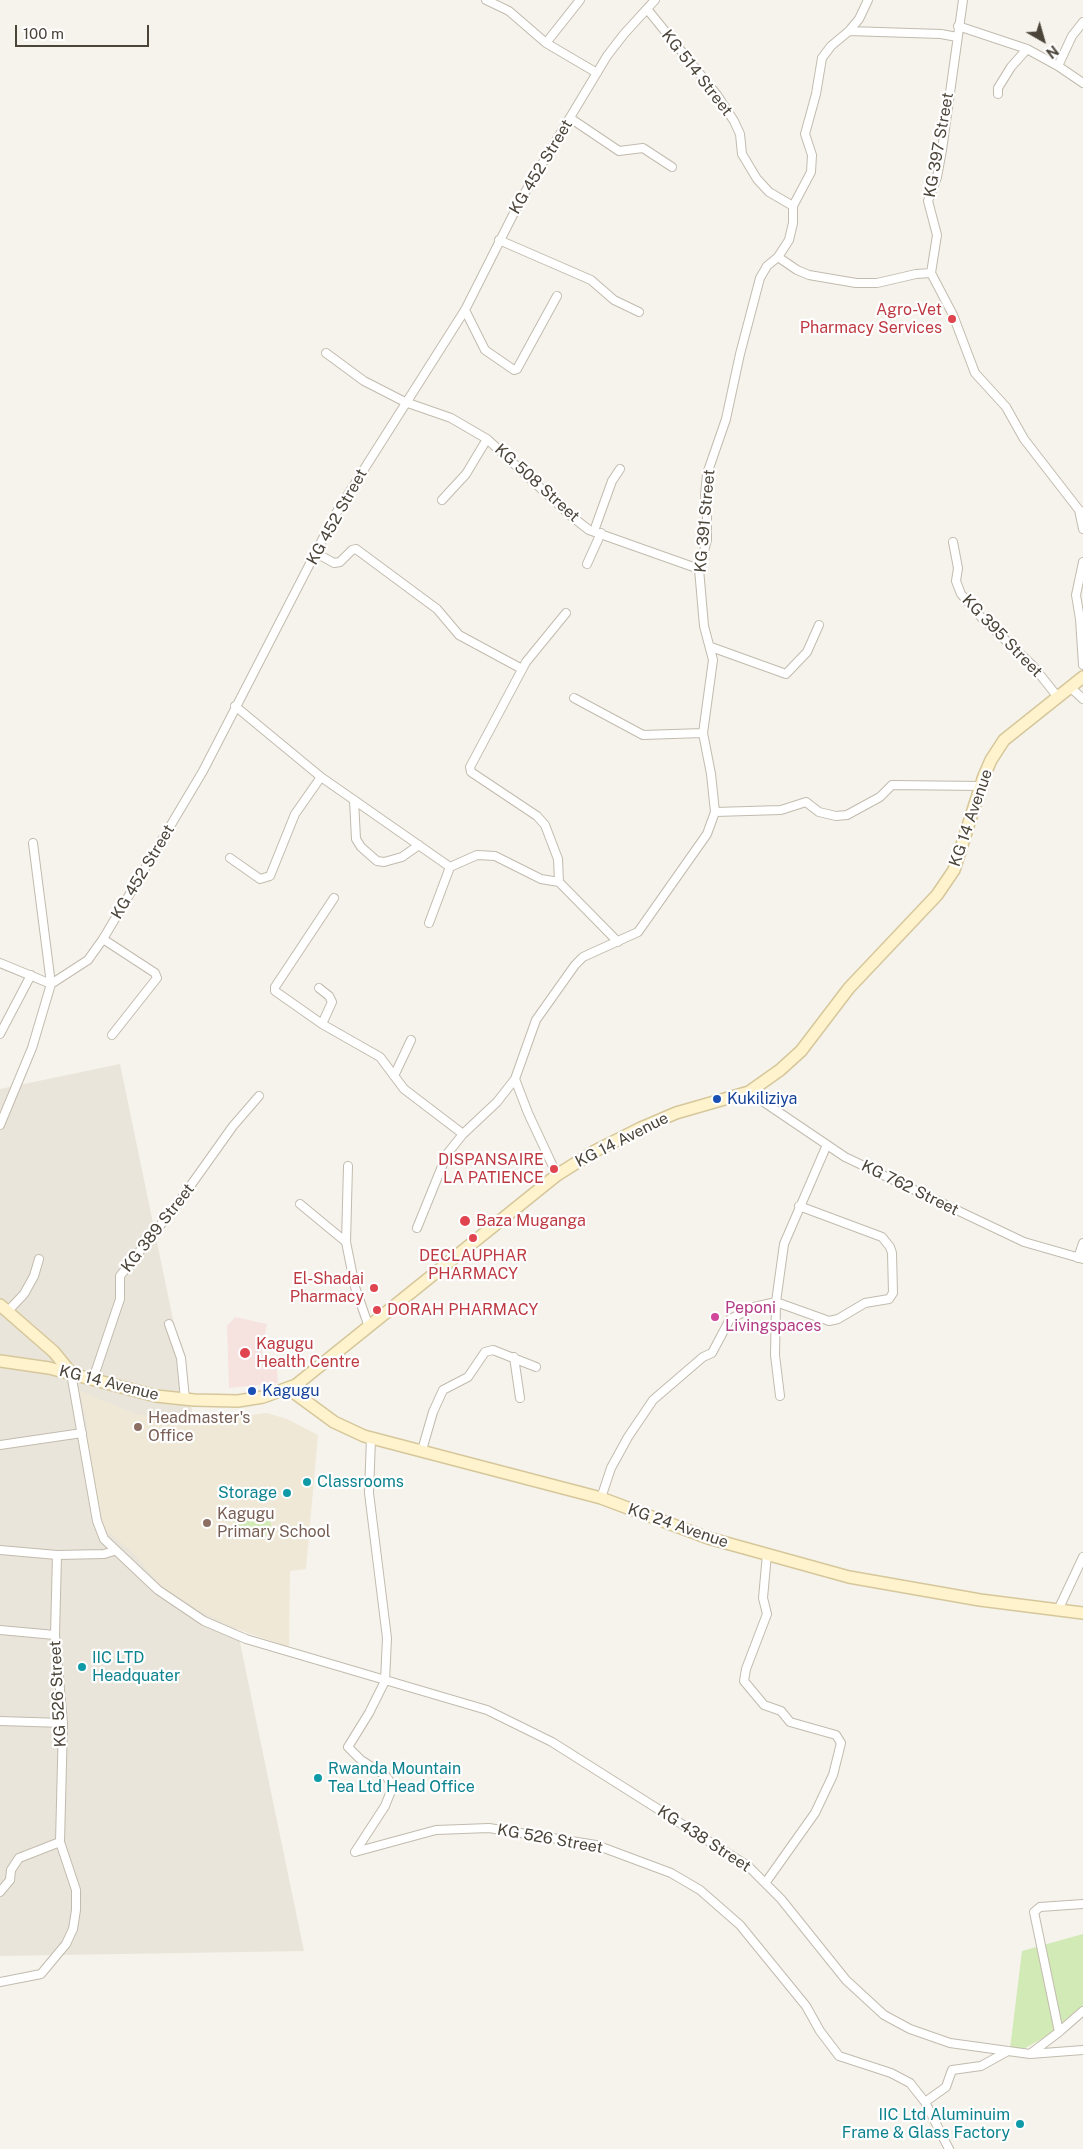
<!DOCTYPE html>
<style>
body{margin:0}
#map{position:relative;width:1083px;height:2149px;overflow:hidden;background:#f6f3ec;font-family:"Public Sans",sans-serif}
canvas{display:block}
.north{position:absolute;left:1018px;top:15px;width:50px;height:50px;-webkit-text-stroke:4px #fff;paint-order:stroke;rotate:142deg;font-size:14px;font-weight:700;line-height:20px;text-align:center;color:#4b4439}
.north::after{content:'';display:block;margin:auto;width:18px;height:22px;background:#4b4439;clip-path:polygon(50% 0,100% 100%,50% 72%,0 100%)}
.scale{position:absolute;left:15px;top:25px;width:134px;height:22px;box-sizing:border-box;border:2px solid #4b4439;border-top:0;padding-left:6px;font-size:15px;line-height:18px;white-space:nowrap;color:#4b4439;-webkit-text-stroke:4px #fff;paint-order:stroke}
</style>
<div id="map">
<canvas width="1083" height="2149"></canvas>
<div class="north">N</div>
<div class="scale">100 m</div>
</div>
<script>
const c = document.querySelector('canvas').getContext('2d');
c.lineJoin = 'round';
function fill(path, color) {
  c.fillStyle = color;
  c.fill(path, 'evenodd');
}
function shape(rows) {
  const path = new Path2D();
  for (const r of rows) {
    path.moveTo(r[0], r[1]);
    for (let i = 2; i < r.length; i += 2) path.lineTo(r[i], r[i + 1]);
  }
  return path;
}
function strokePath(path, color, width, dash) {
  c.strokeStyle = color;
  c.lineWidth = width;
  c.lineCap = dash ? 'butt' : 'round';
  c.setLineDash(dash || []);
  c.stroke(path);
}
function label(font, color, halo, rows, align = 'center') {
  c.font = font + ' "Public Sans",sans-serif';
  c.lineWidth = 4.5;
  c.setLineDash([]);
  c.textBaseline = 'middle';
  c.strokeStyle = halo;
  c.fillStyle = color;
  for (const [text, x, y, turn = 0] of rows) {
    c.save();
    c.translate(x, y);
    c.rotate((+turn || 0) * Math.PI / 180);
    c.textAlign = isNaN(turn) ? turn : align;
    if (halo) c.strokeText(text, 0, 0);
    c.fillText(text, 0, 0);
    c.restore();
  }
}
fill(shape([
 [120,1064,304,1951,0,1956,0,1089]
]), '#eae5da');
fill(shape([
 [80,1391,135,1414,168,1418,218,1419,267,1413,287,1419,318,1435,306,1569,290,1571,289,1647,242,1631,204,1613,163,1588,133,1553,105,1529,101,1517,89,1456,87,1423]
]), '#efe8d6');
fill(shape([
 [235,1317,267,1324,262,1350,263,1357,276,1357,278,1383,229,1388,227,1326]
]), '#f6e3e0');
fill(shape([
 [270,1515,272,1534,236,1539,234,1520],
 [1083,1934,1083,2016,1009,2057,1022,1951]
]), '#d2eab5');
const street = shape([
 [486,0,509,11,546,43,597,73],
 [963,0,942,150,937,177,928,201,937,235,931,273,953,315,975,373,1006,407,1024,439,1079,510,1083,512],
 [647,9,717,95,734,121,740,134,742,154,757,179,769,192,793,206],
 [958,26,1027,49,1058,66,1083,83],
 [849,31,941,34,957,37],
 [546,43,580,0],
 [1058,66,1072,36,1083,22],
 [998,94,998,88,1011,67,1027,49],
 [570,118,619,151,643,148,672,167],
 [499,240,591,280,614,300,639,312],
 [778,257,797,270,809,275,856,283,877,283,916,274,931,273],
 [465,310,485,350,514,370,517,369,557,296],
 [326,353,364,381,405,402,451,418,487,439,571,516,589,530,699,569],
 [442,500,466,474,487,439],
 [1079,510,1083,529],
 [594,531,612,481,620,469],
 [953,542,958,568,956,581,961,594,981,617,1033,666,1057,696],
 [316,553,334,563,340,562,352,550,356,549,437,609,459,635,522,669],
 [1083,562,1076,595,1080,619,1083,665],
 [587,564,601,533],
 [711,647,786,674,807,652,819,625],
 [1070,687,1083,699],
 [574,698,643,735,703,733],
 [235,706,321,777,450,867,477,855,495,856,541,879,559,882,618,942],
 [354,800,356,839,361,847,377,861,384,862,402,857,419,845],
 [715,812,781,810,806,802,819,812,836,816,847,815,880,797,892,785,981,786],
 [230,858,260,879,270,876,295,814,321,777],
 [559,882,558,859,545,825,537,816,471,772,470,767,526,662,566,613],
 [334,898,275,987,275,991,322,1024,380,1057,404,1089,463,1134],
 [429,923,450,867],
 [103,939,155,973,157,978,112,1035],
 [0,963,51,984,88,960,103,939,203,771,335,515,465,310,521,199,607,56,624,34,655,0],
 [319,988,329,996,332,1002,322,1024],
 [0,1034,31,975],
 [394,1076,411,1040],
 [749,1092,845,1157,1024,1242,1083,1259],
 [0,1125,32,1048,51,984,33,843],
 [348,1166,346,1242,355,1287,369,1327],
 [557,1175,528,1113,515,1079,536,1020,575,965,583,957,638,932,707,834,715,812,711,774,703,733,713,660,704,626,699,569,707,540,707,517,705,495,707,474,726,419,740,354,760,278,767,266,778,257,789,240,793,223,793,206,811,172,812,155,805,134,816,94,822,58,831,46,849,31,859,19,868,0],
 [300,1204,346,1242],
 [417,1228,447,1154,463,1134,497,1102,515,1079],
 [1078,1258,1083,1243],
 [7,1312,24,1294,34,1276,39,1259],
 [169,1324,181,1358,185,1399],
 [514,1357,520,1398],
 [71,1373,97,1521,104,1539,158,1590,204,1621,246,1639,487,1710,552,1742,748,1866,781,1899,846,1980,884,2015,910,2029,950,2043,1030,2054,1083,2050],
 [93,1379,120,1299,120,1276,181,1199,233,1126,259,1096],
 [780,1396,775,1355,776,1302,829,1321,838,1319,865,1303,889,1299,893,1293,892,1253,890,1247,882,1237,799,1206],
 [0,1445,82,1433],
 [422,1450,433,1412,443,1390,468,1377,485,1352,493,1350,536,1367],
 [601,1498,611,1468,628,1437,653,1400,703,1357,712,1353,730,1319,754,1307,776,1302,784,1244,826,1147],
 [0,1550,57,1555,104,1554,114,1551],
 [1059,1608,1083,1557],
 [0,1630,55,1635],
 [0,1721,63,1723],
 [355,1852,436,1830,489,1828,596,1845,671,1873,700,1890,740,1925,806,2006,820,2031,839,2056,891,2073,910,2083,925,2102,949,2149],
 [355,1852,385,1806,393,1786,386,1776,361,1760,348,1747,369,1713,385,1681,387,1638,369,1493,371,1438],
 [766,1882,815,1813,833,1775,841,1743,836,1735,790,1722,781,1711,764,1705,744,1681,746,1669,767,1614,763,1598,767,1554],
 [0,1892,10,1880,11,1870,19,1858,60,1842],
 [0,1982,41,1974,66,1944,73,1929,76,1910,76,1890,60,1842,63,1723,55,1635,57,1555],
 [1059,2032,1034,1912,1040,1907,1083,1904],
 [1030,2054,1059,2032,1083,2011],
 [925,2102,946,2087,952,2070,981,2066,1008,2051]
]);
const secondary = shape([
 [0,1305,54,1352,71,1373],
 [0,1361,49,1368,156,1396,194,1400,238,1401,263,1397,296,1385,557,1175,595,1151,641,1128,676,1113,749,1092,780,1070,801,1051,849,988,937,895,954,870,984,776,991,760,1004,740,1083,677],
 [289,1389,334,1422,364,1436,601,1498,708,1538,849,1577,980,1600,1083,1613]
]);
strokePath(street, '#c2bbae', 10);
strokePath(secondary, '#d6c79b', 14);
strokePath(street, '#fff', 8);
strokePath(secondary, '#fff3cd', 11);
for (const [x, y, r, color] of [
 [952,319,5,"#e0444e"],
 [717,1099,5,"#1a4fb4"],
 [554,1169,5,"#e0444e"],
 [465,1221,6,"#e0444e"],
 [473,1238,5,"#e0444e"],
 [374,1288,5,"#e0444e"],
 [377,1310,5,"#e0444e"],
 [715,1317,5,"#d1479c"],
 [245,1353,6,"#e0444e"],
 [252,1391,5,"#1a4fb4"],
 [138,1427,5,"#8d6e63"],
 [307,1482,5,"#0f9aa8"],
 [287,1493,5,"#0f9aa8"],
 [207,1523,5,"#8d6e63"],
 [82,1667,5,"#0f9aa8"],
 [318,1778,5,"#0f9aa8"],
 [1020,2124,5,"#0f9aa8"]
]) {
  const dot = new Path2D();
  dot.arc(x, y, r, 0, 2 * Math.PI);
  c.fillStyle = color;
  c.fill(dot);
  strokePath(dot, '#fff', 2);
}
label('16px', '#4b4439', '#fff', [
 ["KG 514 Street",697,73,52],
 ["KG 397 Street",939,145,-80],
 ["KG 452 Street",541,167,-59],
 ["KG 508 Street",537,483,42],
 ["KG 452 Street",337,517,-61],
 ["KG 391 Street",705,521,-85],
 ["KG 395 Street",1002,636,46],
 ["KG 14 Avenue",971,818,-71],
 ["KG 452 Street",143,872,-59],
 ["KG 14 Avenue",622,1140,-27],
 ["KG 762 Street",910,1188,26],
 ["KG 389 Street",158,1228,-52],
 ["KG 14 Avenue",109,1383,14],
 ["KG 24 Avenue",678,1526,19],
 ["KG 526 Street",58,1694,-93],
 ["KG 526 Street",550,1839,10],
 ["KG 438 Street",704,1839,33]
]);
label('16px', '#be3a42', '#fff', [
 ["Agro-Vet",942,310],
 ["Pharmacy Services",942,328],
 ["DISPANSAIRE",544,1160],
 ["LA PATIENCE",544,1178],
 ["Baza Muganga",476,1221,"left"],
 ["DECLAUPHAR",473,1256,"center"],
 ["PHARMACY",473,1274,"center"],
 ["El-Shadai",364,1279],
 ["Pharmacy",364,1297],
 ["DORAH PHARMACY",387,1310,"left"],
 ["Kagugu",256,1344,"left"],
 ["Health Centre",256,1362,"left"]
], 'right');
label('16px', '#164399', '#fff', [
 ["Kukiliziya",727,1099],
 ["Kagugu",262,1391]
], 'left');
label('16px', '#b23c85', '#fff', [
 ["Peponi",725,1308],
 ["Livingspaces",725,1326]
], 'left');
label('16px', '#785e54', '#fff', [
 ["Headmaster's",148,1418],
 ["Office",148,1436],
 ["Kagugu",217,1514],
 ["Primary School",217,1532]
], 'left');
label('16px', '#0d838f', '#fff', [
 ["Classrooms",317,1482],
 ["Storage",277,1493,"right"],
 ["IIC LTD",92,1658],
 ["Headquater",92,1676],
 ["Rwanda Mountain",328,1769],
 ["Tea Ltd Head Office",328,1787],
 ["IIC Ltd Aluminuim",1010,2115,"right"],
 ["Frame & Glass Factory",1010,2133,"right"]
], 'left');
</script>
